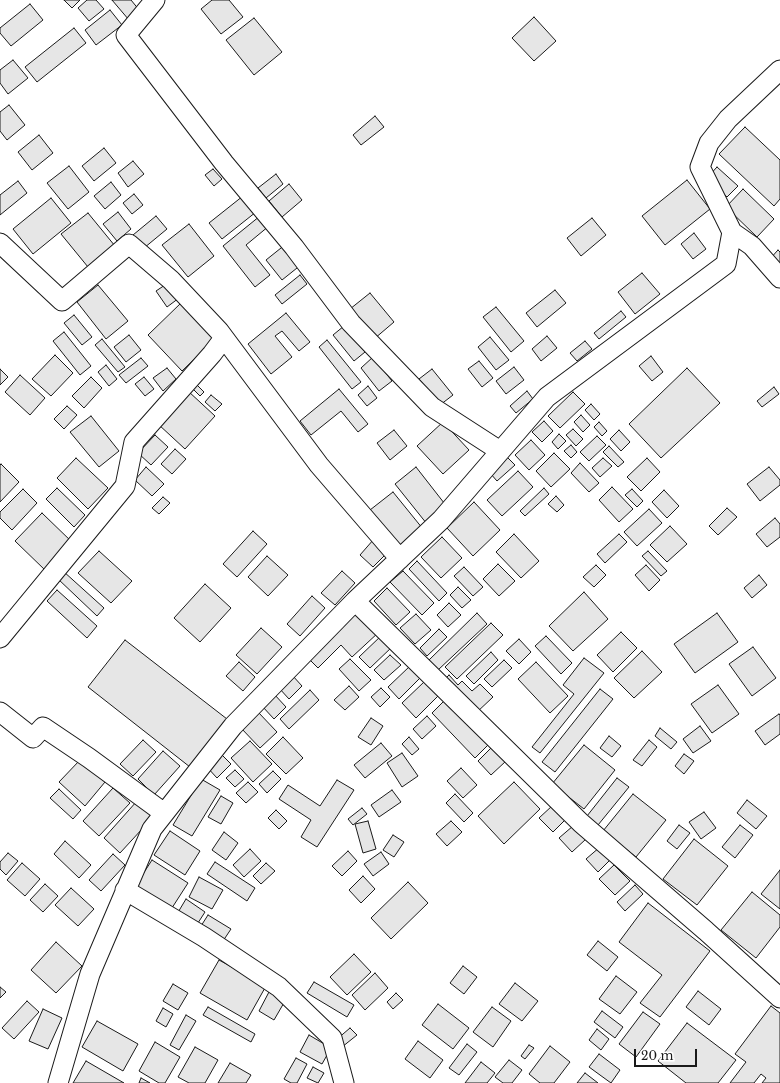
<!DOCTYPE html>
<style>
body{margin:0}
#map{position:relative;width:780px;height:1083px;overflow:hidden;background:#fff;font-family:"Libre Baskerville",serif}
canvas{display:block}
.scale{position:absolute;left:634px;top:1049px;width:63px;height:18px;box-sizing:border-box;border:2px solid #1a1a1a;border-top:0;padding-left:5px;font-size:12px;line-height:14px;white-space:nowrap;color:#1a1a1a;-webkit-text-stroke:3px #fff;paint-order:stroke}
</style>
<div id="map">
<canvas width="780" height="1083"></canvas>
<div class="scale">20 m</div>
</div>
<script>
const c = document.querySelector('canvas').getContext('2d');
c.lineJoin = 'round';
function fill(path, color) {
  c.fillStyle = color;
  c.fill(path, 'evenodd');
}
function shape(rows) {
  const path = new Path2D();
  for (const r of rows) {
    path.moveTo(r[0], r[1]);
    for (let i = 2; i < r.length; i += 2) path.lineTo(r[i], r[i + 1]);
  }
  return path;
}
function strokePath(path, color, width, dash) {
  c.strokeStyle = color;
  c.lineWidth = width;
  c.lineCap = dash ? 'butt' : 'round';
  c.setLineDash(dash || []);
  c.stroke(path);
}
const building = shape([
 [64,0,80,0,72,8,64,0],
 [87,0,96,0,104,9,89,21,78,8,87,0],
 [112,0,131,0,140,11,129,20,112,0],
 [212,0,229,0,243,17,221,34,201,9,212,0],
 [30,4,43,20,11,46,0,33,0,28,30,4],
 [110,10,122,25,96,45,85,30,110,10],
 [534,17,556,41,534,61,512,38,534,17],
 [254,18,282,52,254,75,226,40,254,18],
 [74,28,86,43,37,82,25,67,74,28],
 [13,60,28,78,8,94,0,83,0,70,13,60],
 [9,105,25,125,7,140,0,131,0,112,9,105],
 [375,116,384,127,361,145,353,135,375,116],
 [745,127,780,160,780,199,774,206,719,154,745,127],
 [39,135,53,153,32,170,18,152,39,135],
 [104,148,116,163,94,181,82,166,104,148],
 [133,161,144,174,128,187,118,173,133,161],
 [69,166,89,192,68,209,47,183,69,166],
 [717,167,738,186,727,197,707,178,717,167],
 [213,169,222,179,214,186,205,175,213,169],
 [276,174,283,184,266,198,258,188,276,174],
 [687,180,710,209,665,245,642,216,687,180],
 [18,181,27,193,0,215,0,195,18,181],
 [111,182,121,195,105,209,94,196,111,182],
 [289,184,302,200,282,217,269,201,289,184],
 [743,189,774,219,757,237,726,207,743,189],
 [134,194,143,205,132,214,123,203,134,194],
 [243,196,256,212,222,239,209,223,243,196],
 [51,198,71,223,33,254,13,229,51,198],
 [118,212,131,229,117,241,103,224,118,212],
 [88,213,115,246,88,267,61,234,88,213],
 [156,216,167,229,144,248,133,235,156,216],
 [260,216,269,226,246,245,270,275,255,287,223,246,260,216],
 [592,218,606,235,581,256,567,238,592,218],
 [189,224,214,256,188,277,162,245,189,224],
 [694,233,706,249,693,259,681,244,694,233],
 [286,244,302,264,282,280,266,260,286,244],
 [778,250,780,252,780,270,769,260,778,250],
 [642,273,660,294,635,314,618,292,642,273],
 [300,275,307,284,282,304,275,295,300,275],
 [168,283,179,298,167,307,156,291,168,283],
 [98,285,128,321,106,339,77,302,98,285],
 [555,290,566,303,537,327,526,313,555,290],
 [370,293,394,322,374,339,350,309,370,293],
 [182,302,216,338,182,371,148,335,182,302],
 [496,307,524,341,511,352,483,317,496,307],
 [621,311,626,317,599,339,594,333,621,311],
 [286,313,310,342,299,351,282,331,275,336,292,357,271,374,248,344,286,313],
 [74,315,92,337,82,345,64,323,74,315],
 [344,326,365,352,354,361,333,335,344,326],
 [64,332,91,366,80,375,53,341,64,332],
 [129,335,141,350,126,362,114,347,129,335],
 [547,336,557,348,541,361,532,349,547,336],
 [490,337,509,360,496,370,478,347,490,337],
 [102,339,125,367,118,372,95,345,102,339],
 [327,340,361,382,352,389,319,347,327,340],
 [585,341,592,349,577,361,570,353,585,341],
 [55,355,73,373,51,396,32,379,55,355],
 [651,356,663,372,652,381,639,366,651,356],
 [373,357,392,381,379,391,361,368,373,357],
 [141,358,148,366,126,383,119,375,141,358],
 [479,361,493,378,482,387,468,369,479,361],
 [106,365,117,379,109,386,98,372,106,365],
 [514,367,524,380,506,394,496,381,514,367],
 [167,368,176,379,163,391,153,378,167,368],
 [687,368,720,403,661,458,629,424,687,368],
 [0,369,8,377,0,385,0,369],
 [432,369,453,395,440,405,419,379,432,369],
 [20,375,45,398,30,415,5,392,20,375],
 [91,377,102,388,84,408,72,396,91,377],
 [144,377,154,389,145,396,135,384,144,377],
 [194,382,204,392,200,396,190,386,194,382],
 [368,386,377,398,367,406,358,395,368,386],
 [774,387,779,394,762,407,757,401,774,387],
 [339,389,368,424,358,432,341,411,311,435,300,421,339,389],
 [188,391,215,416,185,449,158,424,188,391],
 [527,391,533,399,516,413,510,406,527,391],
 [573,392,585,404,560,428,548,416,573,392],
 [211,395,222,404,215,411,205,402,211,395],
 [591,404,600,414,594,420,585,410,591,404],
 [67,406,77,415,64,429,54,419,67,406],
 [581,415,590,425,583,432,574,422,581,415],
 [91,416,119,451,99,467,70,432,91,416],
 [544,421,553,431,542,442,532,432,544,421],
 [443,422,469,450,443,474,417,446,443,422],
 [599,422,607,431,602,436,594,427,599,422],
 [573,429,583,439,576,446,566,435,573,429],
 [394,430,407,446,390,460,377,443,394,430],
 [619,430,630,442,621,451,610,439,619,430],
 [559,434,566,441,558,449,552,442,559,434],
 [155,435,168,447,151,465,138,453,155,435],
 [597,436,606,445,589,461,580,452,597,436],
 [531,440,545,455,529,470,515,455,531,440],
 [571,445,577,452,571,458,564,451,571,445],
 [609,446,624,462,618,467,603,452,609,446],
 [175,449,186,459,172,474,161,464,175,449],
 [554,453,570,469,551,487,536,471,554,453],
 [507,457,515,465,497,481,490,473,507,457],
 [76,458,108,488,88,509,57,478,76,458],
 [603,458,612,466,600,477,592,468,603,458],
 [647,458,660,472,641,491,627,477,647,458],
 [580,463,599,483,589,492,571,473,580,463],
 [1,464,19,482,0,502,0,465,1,464],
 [146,467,164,484,152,496,135,480,146,467],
 [416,467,448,508,427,524,395,484,416,467],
 [769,467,780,480,780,485,760,501,747,484,769,467],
 [518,471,533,487,502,516,487,500,518,471],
 [612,487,633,509,619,522,599,500,612,487],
 [57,488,85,515,74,527,46,499,57,488],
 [544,488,549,494,525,516,520,511,544,488],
 [23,489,37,503,12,530,0,518,0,512,23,489],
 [632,489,643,501,637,507,625,495,632,489],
 [664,490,679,506,667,518,652,502,664,490],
 [393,492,423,529,400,547,370,510,393,492],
 [556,496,564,505,557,512,548,504,556,496],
 [163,497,170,503,159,514,152,508,163,497],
 [474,502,500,530,473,556,447,528,474,502],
 [727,508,737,517,718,535,709,526,727,508],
 [649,509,662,523,637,546,624,532,649,509],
 [42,513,73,543,46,571,15,541,42,513],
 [775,518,780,524,780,537,767,547,756,534,775,518],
 [670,526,687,544,667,562,650,545,670,526],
 [253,531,267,544,237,577,223,564,253,531],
 [514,534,539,561,521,578,496,552,514,534],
 [619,534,627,542,605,563,597,554,619,534],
 [442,537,462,558,441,578,421,557,442,537],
 [374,539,388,552,373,567,360,555,374,539],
 [99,551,132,581,111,603,78,573,99,551],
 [648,551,667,571,661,576,642,556,648,551],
 [267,556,288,575,268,596,248,577,267,556],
 [417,561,447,593,439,601,409,569,417,561],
 [498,564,515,581,499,596,483,579,498,564],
 [596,565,606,575,594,587,583,577,596,565],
 [646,565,660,580,649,591,635,575,646,565],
 [464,567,483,587,473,596,454,576,464,567],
 [63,571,104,608,97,616,57,578,63,571],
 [342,571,355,583,335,605,321,593,342,571],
 [403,571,434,603,422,615,390,582,403,571],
 [759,575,767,585,752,598,744,588,759,575],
 [205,584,231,608,200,642,174,618,205,584],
 [458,587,471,600,462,608,450,595,458,587],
 [387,588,410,612,396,625,374,601,387,588],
 [57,590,97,626,87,638,47,601,57,590],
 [584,592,608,619,573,651,549,626,584,592],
 [312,596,325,608,300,636,287,624,312,596],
 [449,603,461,615,448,627,437,615,449,603],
 [358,609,379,632,352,657,341,645,318,668,307,657,358,609],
 [477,613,487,624,438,670,429,660,477,613],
 [717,613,738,642,695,673,674,644,717,613],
 [416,614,431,630,415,644,400,628,416,614],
 [491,623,503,635,457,679,445,667,491,623],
 [261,628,282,647,257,674,236,655,261,628],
 [439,629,447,637,427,656,420,648,439,629],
 [621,632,637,648,613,672,597,655,621,632],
 [382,635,393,646,370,668,359,657,382,635],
 [546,636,572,663,561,674,535,646,546,636],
 [519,639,531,652,519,664,506,651,519,639],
 [125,640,227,719,190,767,88,687,125,640],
 [753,647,776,678,752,696,729,664,753,647],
 [642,651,662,672,634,698,614,678,642,651],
 [491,652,498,660,474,684,466,676,491,652],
 [390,655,401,665,384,680,374,670,390,655],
 [584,658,604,673,540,753,532,747,574,694,563,685,584,658],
 [350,659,371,680,359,691,339,669,350,659],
 [504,660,512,668,492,687,484,679,504,660],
 [239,662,255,677,243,691,226,676,239,662],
 [536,662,568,696,550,713,518,679,536,662],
 [410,666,421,677,399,699,388,687,410,666],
 [292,675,302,686,289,699,279,688,292,675],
 [449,675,458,685,462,681,472,691,480,684,493,697,476,713,444,680,449,675],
 [424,682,438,696,416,718,402,703,424,682],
 [718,685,739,714,712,733,691,704,718,685],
 [349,686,359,697,345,710,334,700,349,686],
 [381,688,390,697,380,707,371,697,381,688],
 [600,689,613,699,555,772,542,762,600,689],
 [310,690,319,700,289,729,280,719,310,690],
 [274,694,286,707,274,719,262,706,274,694],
 [446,699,489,744,475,758,432,713,446,699],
 [258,712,277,732,260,748,241,728,258,712],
 [779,714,780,715,780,734,765,745,755,731,779,714],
 [427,716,436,726,422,739,413,729,427,716],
 [371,718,383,726,371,745,358,737,371,718],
 [700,726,711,741,693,753,683,739,700,726],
 [660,728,677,742,671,749,655,736,660,728],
 [609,736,621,746,612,757,600,748,609,736],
 [283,737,303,758,286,774,266,754,283,737],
 [409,737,419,749,412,755,402,744,409,737],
 [143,740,156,752,133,776,120,764,143,740],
 [649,740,657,747,642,766,633,760,649,740],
 [250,741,272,764,253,782,231,758,250,741],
 [381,743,392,756,365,778,354,765,381,743],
 [584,745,615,770,584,809,552,784,584,745],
 [492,747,506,761,491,775,478,761,492,747],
 [163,751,180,766,154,795,138,779,163,751],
 [220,753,231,764,217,778,206,766,220,753],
 [402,753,418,776,402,787,387,763,402,753],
 [684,754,694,761,684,774,675,766,684,754],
 [80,760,105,782,85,806,59,782,80,760],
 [461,768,477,785,463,798,447,781,461,768],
 [235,770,244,779,235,787,226,778,235,770],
 [273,771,281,779,267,793,259,784,273,771],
 [617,778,629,787,598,825,587,816,617,778],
 [201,779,220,790,192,836,173,825,201,779],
 [337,780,354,790,317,847,301,837,311,820,279,799,288,785,320,806,337,780],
 [248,782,258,792,246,803,236,793,248,782],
 [514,782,540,809,504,844,478,816,514,782],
 [113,788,130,803,99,836,83,821,113,788],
 [59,789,81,810,73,819,50,798,59,789],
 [392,790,401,802,379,817,371,805,392,790],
 [455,794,473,813,464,822,446,803,455,794],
 [633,794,666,820,636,857,603,831,633,794],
 [221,796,233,803,221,824,208,817,221,796],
 [747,800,767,816,756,829,737,813,747,800],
 [137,801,154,816,120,853,104,838,137,801],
 [552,806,565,820,553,832,539,818,552,806],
 [362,808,367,814,353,825,348,819,362,808],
 [276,810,287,821,279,829,268,818,276,810],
 [704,812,716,828,701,839,689,822,704,812],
 [368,821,376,849,363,853,355,824,368,821],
 [451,821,462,832,447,846,436,834,451,821],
 [679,825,690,833,677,849,667,841,679,825],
 [740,825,753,835,735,858,722,847,740,825],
 [573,826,586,839,572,852,559,838,573,826],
 [170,831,200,851,185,875,154,855,170,831],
 [224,832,238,843,226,860,212,850,224,832],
 [393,835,404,842,394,857,383,850,393,835],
 [694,839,728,866,697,905,663,879,694,839],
 [65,841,91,865,79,878,54,854,65,841],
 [600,847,611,859,598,872,586,859,600,847],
 [250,849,261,861,244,877,233,865,250,849],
 [348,851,357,861,342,876,332,866,348,851],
 [381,852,389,864,373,876,364,864,381,852],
 [8,853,18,861,6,875,0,869,0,862,8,853],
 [113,854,125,865,101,891,89,880,113,854],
 [152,860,188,883,170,911,134,888,152,860],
 [215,862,255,888,247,901,207,874,215,862],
 [22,863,40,879,25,896,7,880,22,863],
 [266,863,275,871,261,884,253,876,266,863],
 [614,865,630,881,615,895,599,879,614,865],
 [780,870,780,909,761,894,780,870],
 [363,876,375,889,361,903,349,890,363,876],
 [199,877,223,890,212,909,189,897,199,877],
 [408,882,428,903,391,939,371,918,408,882],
 [45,884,58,896,43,912,30,900,45,884],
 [635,885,643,894,625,911,617,902,635,885],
 [71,888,94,909,78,926,55,905,71,888],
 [752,892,780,915,780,927,756,958,721,930,752,892],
 [186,899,205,912,196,926,177,914,186,899],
 [648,903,710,951,660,1017,640,1003,662,975,619,942,648,903],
 [208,915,231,929,223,941,201,926,208,915],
 [598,941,618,957,607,971,587,955,598,941],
 [56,942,82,966,56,993,31,970,56,942],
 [354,954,371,972,347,995,330,977,354,954],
 [219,960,266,986,247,1020,200,993,219,960],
 [463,966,477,977,464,994,450,983,463,966],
 [375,973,388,988,365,1010,352,995,375,973],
 [616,976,637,992,620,1014,599,999,616,976],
 [314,982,354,1005,347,1017,307,993,314,982],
 [515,983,538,1001,522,1021,499,1004,515,983],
 [173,984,188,993,178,1010,163,1001,173,984],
 [0,987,6,992,0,998,0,987],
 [698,991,721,1009,709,1025,686,1007,698,991],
 [269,992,285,1001,274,1020,259,1011,269,992],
 [396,993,403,1000,393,1009,387,1002,396,993],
 [27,1001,39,1012,14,1039,2,1028,27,1001],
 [438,1004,469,1028,453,1049,422,1025,438,1004],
 [771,1006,780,1013,780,1083,762,1083,766,1078,761,1074,754,1083,730,1083,746,1062,735,1054,771,1006],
 [208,1007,255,1034,251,1042,203,1015,208,1007],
 [492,1007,511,1021,493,1047,473,1032,492,1007],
 [163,1008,173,1014,166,1027,156,1021,163,1008],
 [43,1009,62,1018,48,1049,29,1041,43,1009],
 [602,1011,623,1027,615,1038,594,1022,602,1011],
 [643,1012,660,1024,636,1057,619,1044,643,1012],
 [186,1015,196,1021,179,1050,170,1045,186,1015],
 [97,1021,138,1044,123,1071,82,1047,97,1021],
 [687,1023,736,1060,718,1083,686,1083,658,1061,687,1023],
 [350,1028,357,1035,342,1047,336,1040,350,1028],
 [597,1029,609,1039,601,1050,589,1040,597,1029],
 [309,1035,331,1048,322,1064,300,1052,309,1035],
 [418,1041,443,1060,430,1078,405,1059,418,1041],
 [155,1042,180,1057,165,1083,159,1083,139,1071,155,1042],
 [467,1044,477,1052,459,1075,449,1068,467,1044],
 [529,1045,534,1048,525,1059,521,1056,529,1045],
 [550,1046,570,1062,554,1083,540,1083,529,1074,550,1046],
 [195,1047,218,1060,205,1083,189,1083,178,1077,195,1047],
 [599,1054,620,1070,611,1083,589,1067,599,1054],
 [296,1058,307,1064,297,1083,291,1083,284,1079,296,1058],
 [509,1060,522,1070,512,1083,503,1083,495,1077,509,1060],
 [86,1061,124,1083,73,1083,86,1061],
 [481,1062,495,1073,487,1083,465,1083,481,1062],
 [230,1063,251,1075,246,1083,218,1083,230,1063],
 [313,1067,324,1073,318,1083,307,1078,313,1067],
 [585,1073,598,1083,577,1083,585,1073],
 [141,1078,150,1083,139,1083,141,1078]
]);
fill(building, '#e6e6e6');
strokePath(building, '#1a1a1a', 1);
const minor = shape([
 [155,0,126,35,224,163,294,247,351,323,432,407,500,451],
 [732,232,752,246,780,278],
 [0,243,62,301,129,244,171,280,219,331,319,465,400,559],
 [355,601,581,823,706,931,780,998],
 [0,638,125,486,134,442,212,354,224,338],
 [0,712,33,738,43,727,89,758,164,813],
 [125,890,204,937,279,987,332,1038,344,1083],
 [58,1083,90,974,152,829,233,726,355,601,441,520,547,397,726,264,732,232,700,167,709,143,728,119,780,70]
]);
strokePath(minor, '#1a1a1a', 21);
strokePath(minor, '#fff', 19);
</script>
